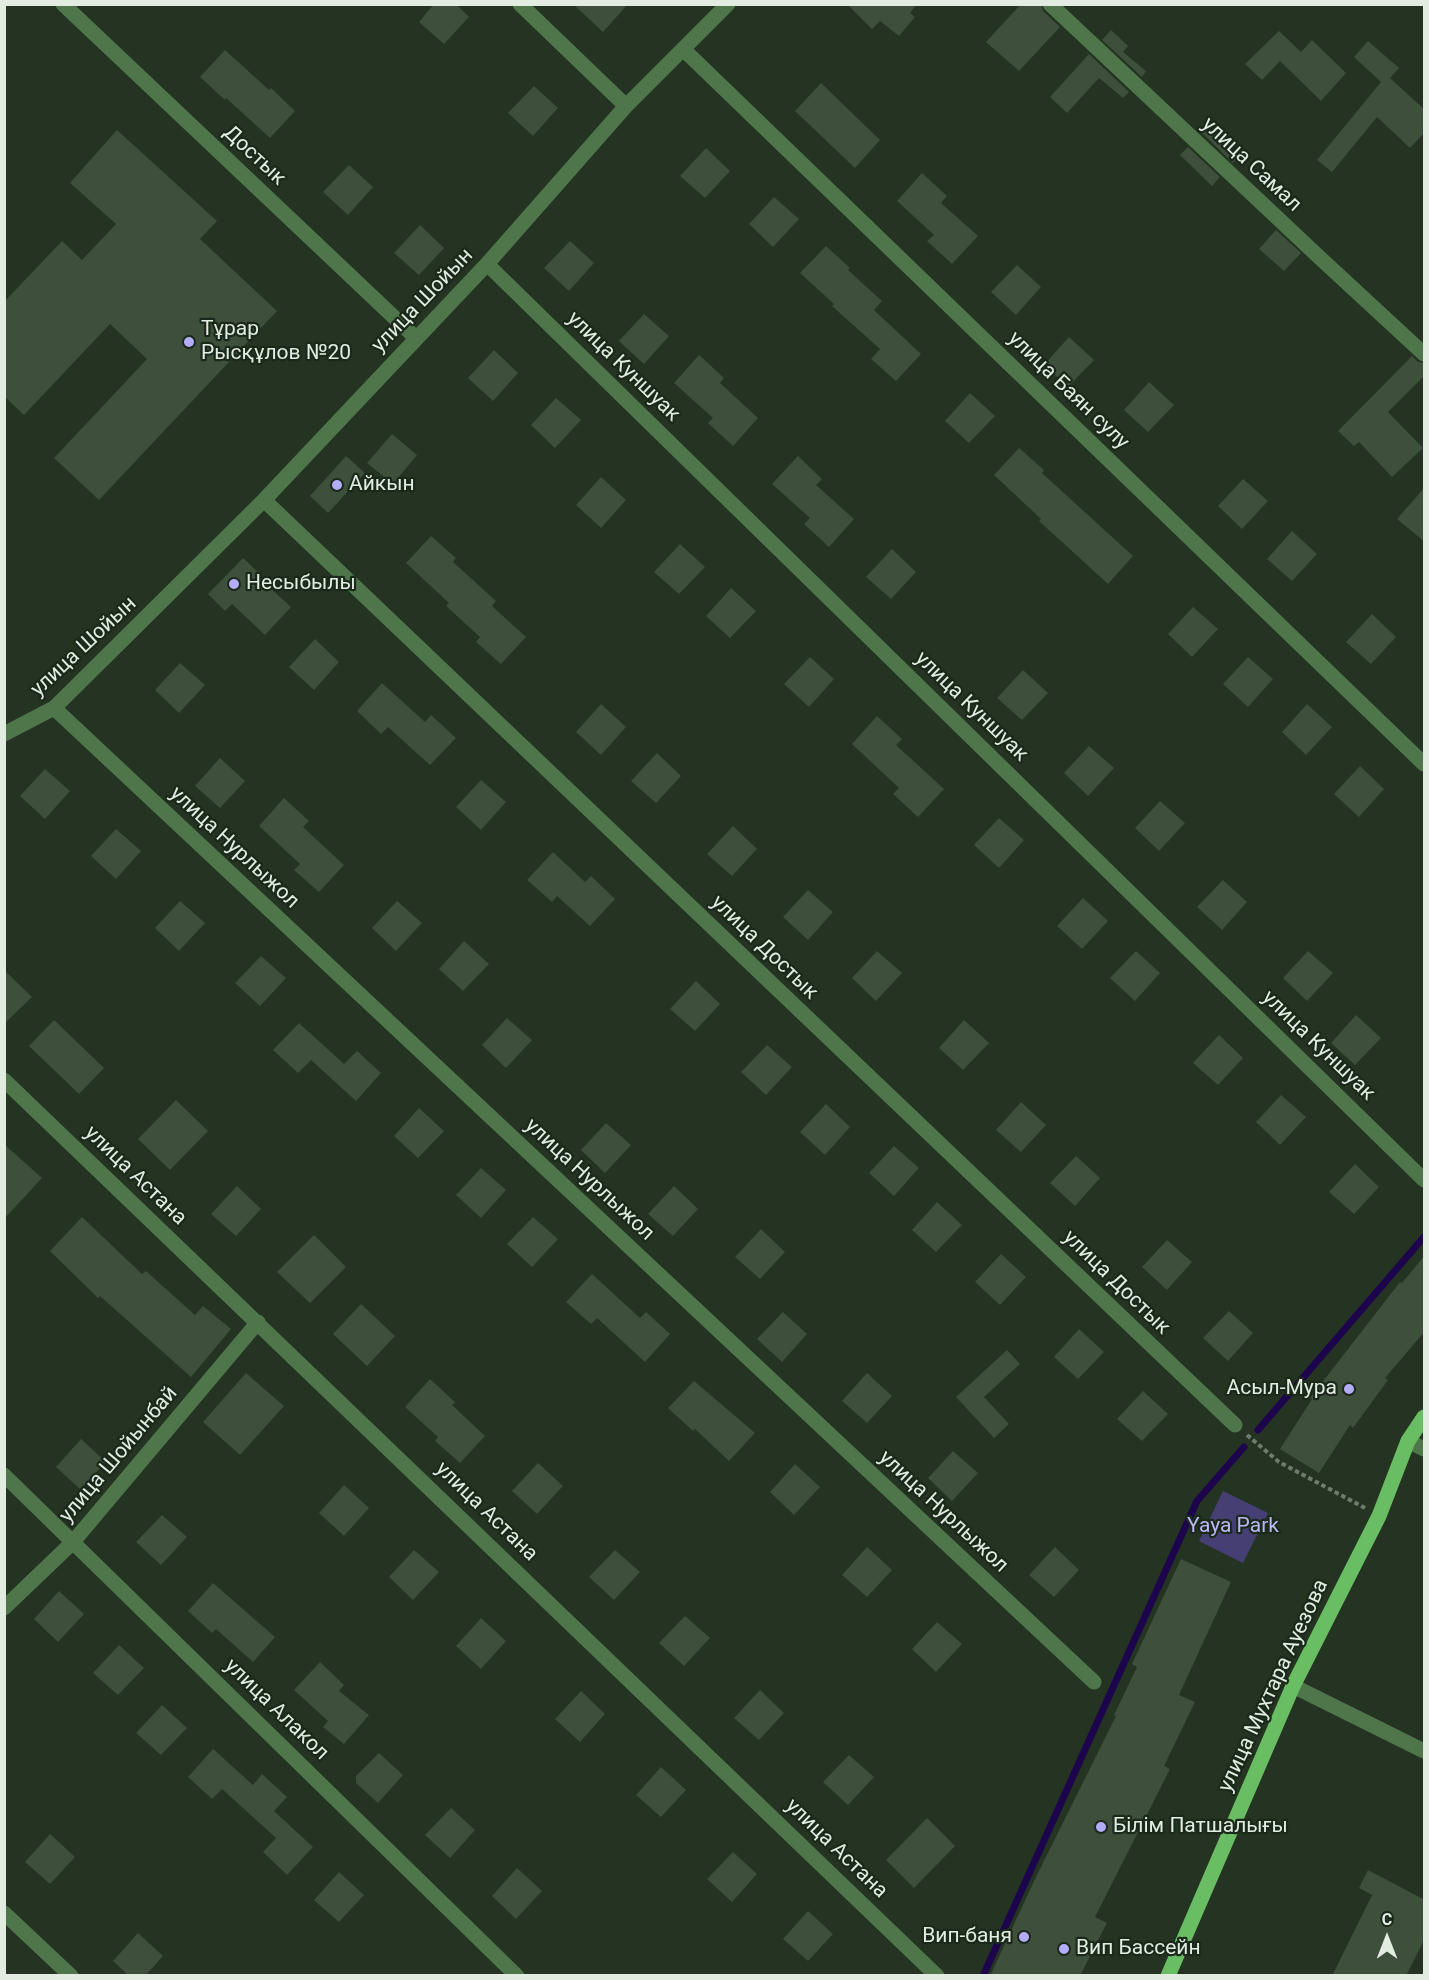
<!DOCTYPE html>
<meta charset="utf-8">
<style>
body{margin:0}
#map{position:relative;width:1429px;height:1980px;overflow:hidden;background:#243322;font-family:Roboto,sans-serif}
canvas{display:block}
.frame{position:absolute;inset:0;border:6px solid #e2ece1;pointer-events:none}
.north{position:absolute;left:1357px;top:1908px;width:60px;height:60px;-webkit-text-stroke:4px #1a2919;paint-order:stroke;rotate:0deg;font-size:16px;font-weight:700;line-height:24px;text-align:center;color:#e2ece1}
.north::after{content:'';display:block;margin:auto;width:21px;height:27px;background:#e2ece1;clip-path:polygon(50% 0,100% 100%,50% 72%,0 100%)}
</style>
<div id="map">
<canvas width="1429" height="1980"></canvas>
<div class="frame"></div>
<div class="north">С</div>
</div>
<script>
const c = document.querySelector('canvas').getContext('2d');
c.lineJoin = 'round';
function fill(path, color) {
  c.fillStyle = color;
  c.fill(path, 'evenodd');
}
function shape(rows) {
  const path = new Path2D();
  for (const r of rows) {
    path.moveTo(r[0], r[1]);
    for (let i = 2; i < r.length; i += 2) path.lineTo(r[i], r[i + 1]);
  }
  return path;
}
function strokePath(path, color, width, dash) {
  c.strokeStyle = color;
  c.lineWidth = width;
  c.lineCap = dash ? 'butt' : 'round';
  c.setLineDash(dash || []);
  c.stroke(path);
}
function label(font, color, halo, rows, align = 'center') {
  c.font = font + ' Roboto,sans-serif';
  c.lineWidth = 4.5;
  c.setLineDash([]);
  c.textBaseline = 'middle';
  c.strokeStyle = halo;
  c.fillStyle = color;
  for (const [text, x, y, turn = 0] of rows) {
    c.save();
    c.translate(x, y);
    c.rotate((+turn || 0) * Math.PI / 180);
    c.textAlign = isNaN(turn) ? turn : align;
    if (halo) c.strokeText(text, 0, 0);
    c.fillText(text, 0, 0);
    c.restore();
  }
}
fill(shape([
 [1223,1491,1268,1513,1243,1563,1199,1541]
]), '#463f73');
strokePath(shape([
 [1258,1430,1424,1237],
 [983,1976,1197,1501,1244,1447]
]), '#1d054d', 7);
fill(shape([
 [434,4,456,4,469,17,444,44,419,22],
 [573,4,628,4,603,32],
 [847,4,917,4,910,13,915,17,899,36,880,21,872,29],
 [1021,4,1041,4,1043,11,1060,27,1019,71,986,42],
 [1111,30,1128,46,1123,52,1146,71,1142,77,1102,40],
 [1279,31,1301,52,1312,40,1346,73,1321,101,1280,61,1262,80,1245,64],
 [1368,41,1399,68,1390,78,1425,110,1425,132,1410,148,1377,117,1332,172,1317,160,1381,82,1354,57],
 [225,50,269,90,271,88,295,111,270,138,226,98,225,100,200,77],
 [1089,54,1129,92,1123,98,1099,78,1067,113,1050,97],
 [821,83,880,140,855,168,795,111],
 [534,86,558,108,533,136,508,113],
 [1205,128,1237,158,1233,163,1201,132],
 [117,130,217,221,200,239,277,311,99,500,54,458,147,359,110,324,24,415,4,396,4,302,62,241,82,260,116,224,70,183],
 [1188,147,1220,177,1212,186,1180,155],
 [706,148,730,171,705,198,680,176],
 [349,165,373,187,348,215,323,192],
 [922,173,947,196,941,203,978,236,952,264,927,241,934,235,897,201],
 [774,197,799,219,773,247,749,224],
 [420,225,444,248,419,275,394,253],
 [1276,230,1301,253,1284,271,1259,249],
 [570,241,594,263,569,291,544,268],
 [826,246,850,268,848,270,882,301,874,310,921,354,896,381,871,359,880,349,832,306,834,304,800,273],
 [1017,265,1041,287,1016,315,991,292],
 [644,314,669,336,644,364,619,341],
 [1069,337,1094,360,1068,387,1044,365],
 [494,350,518,373,493,401,468,378],
 [699,355,724,378,720,383,758,418,733,446,708,423,713,418,674,383],
 [1412,356,1418,362,1425,363,1425,375,1388,412,1423,448,1392,477,1359,442,1354,446,1338,431],
 [1149,382,1174,405,1148,432,1124,410],
 [970,393,995,416,969,443,945,421],
 [556,398,581,420,555,448,531,425],
 [392,434,417,455,393,484,367,463],
 [1019,448,1044,470,1042,473,1133,556,1108,584,1039,521,1041,519,994,475],
 [346,456,365,473,328,513,310,496],
 [798,456,822,479,816,485,854,519,829,547,804,524,810,518,772,484],
 [601,477,626,500,601,528,576,505],
 [1243,479,1268,501,1242,529,1218,506],
 [1425,487,1425,542,1397,519],
 [1292,531,1317,554,1292,581,1267,559],
 [431,536,456,558,453,562,496,601,492,606,526,637,501,664,476,642,480,637,446,606,449,603,406,563],
 [680,544,705,567,679,594,654,572],
 [892,549,916,572,891,599,866,577],
 [243,558,260,574,258,577,291,607,265,635,232,604,225,611,208,594],
 [731,588,756,611,730,638,706,616],
 [1193,607,1218,629,1192,657,1168,634],
 [1372,614,1396,637,1371,664,1346,642],
 [315,639,339,662,314,690,289,667],
 [810,657,834,679,809,707,784,684],
 [1248,657,1273,679,1248,707,1223,684],
 [180,663,205,685,179,713,155,690],
 [1023,670,1048,693,1022,720,997,698],
 [382,683,425,722,431,715,456,738,430,765,388,727,381,734,357,711],
 [601,704,626,727,601,755,576,732],
 [1307,704,1332,727,1306,755,1282,732],
 [877,716,902,739,896,745,944,789,918,817,893,794,899,788,852,744],
 [1089,746,1114,768,1088,796,1064,773],
 [657,753,681,776,656,803,631,781],
 [220,758,245,781,220,808,195,786],
 [1360,766,1384,789,1359,817,1334,794],
 [45,769,70,791,45,819,20,796],
 [481,780,506,802,481,830,456,807],
 [284,798,309,821,303,827,344,865,319,892,294,870,300,864,259,826],
 [1160,801,1185,823,1159,851,1135,828],
 [999,818,1024,840,999,868,974,845],
 [733,826,757,849,732,876,707,854],
 [116,829,141,851,116,879,91,856],
 [553,852,585,882,591,876,615,899,590,926,557,896,552,902,527,880],
 [1223,880,1247,902,1222,930,1197,907],
 [808,890,833,912,808,940,783,917],
 [1083,898,1108,921,1082,949,1057,926],
 [180,901,205,923,179,951,155,928],
 [397,901,422,923,396,951,372,928],
 [464,941,489,964,463,991,439,969],
 [877,951,902,973,876,1001,852,978],
 [1136,951,1160,973,1135,1001,1110,978],
 [1308,951,1333,973,1307,1001,1283,978],
 [261,956,286,978,260,1006,235,983],
 [4,970,32,997,4,1024],
 [696,981,720,1004,695,1031,670,1009],
 [1356,1015,1381,1038,1355,1065,1331,1043],
 [507,1018,532,1040,506,1068,482,1045],
 [54,1020,104,1068,79,1094,29,1046],
 [964,1020,989,1043,963,1070,939,1048],
 [299,1023,344,1064,357,1051,381,1073,356,1101,311,1060,298,1073,273,1050],
 [1219,1035,1243,1058,1218,1085,1193,1063],
 [767,1045,792,1067,766,1095,741,1072],
 [1281,1095,1306,1117,1280,1145,1256,1122],
 [176,1100,208,1131,170,1170,138,1139],
 [1021,1102,1046,1125,1021,1152,996,1130],
 [826,1104,850,1127,825,1155,800,1132],
 [419,1108,444,1131,418,1158,394,1136],
 [606,1123,631,1145,605,1173,581,1150],
 [4,1144,42,1178,4,1219],
 [894,1146,919,1168,894,1196,869,1173],
 [1076,1156,1100,1178,1075,1206,1050,1183],
 [1355,1164,1379,1187,1354,1214,1329,1192],
 [481,1168,506,1190,481,1218,456,1195],
 [237,1186,261,1209,236,1236,211,1214],
 [674,1186,698,1209,673,1236,648,1214],
 [937,1202,962,1225,936,1252,912,1230],
 [82,1217,142,1274,146,1271,195,1315,203,1306,231,1329,191,1377,100,1296,98,1298,50,1251],
 [533,1217,558,1239,532,1267,507,1244],
 [761,1229,785,1252,760,1279,735,1257],
 [314,1235,346,1267,310,1303,277,1272],
 [1167,1240,1192,1262,1167,1290,1142,1267],
 [1001,1254,1026,1277,1000,1305,975,1282],
 [1425,1255,1425,1331,1385,1378,1388,1380,1353,1428,1350,1425,1319,1473,1280,1449,1312,1399,1310,1398,1400,1282,1402,1283],
 [592,1274,640,1318,646,1312,670,1334,645,1362,597,1318,591,1324,566,1302],
 [361,1304,395,1336,367,1366,333,1334],
 [1229,1311,1253,1333,1228,1361,1203,1338],
 [783,1312,807,1334,782,1362,757,1339],
 [1079,1329,1104,1352,1078,1379,1054,1357],
 [1007,1350,1020,1364,984,1397,1009,1424,994,1438,956,1397],
 [246,1373,284,1406,240,1455,203,1422],
 [867,1373,892,1396,867,1423,842,1401],
 [430,1379,455,1402,452,1405,485,1436,460,1463,435,1441,438,1437,405,1407],
 [694,1381,755,1433,729,1461,695,1429,693,1431,668,1408],
 [1143,1391,1168,1414,1142,1441,1117,1419],
 [81,1439,106,1462,80,1489,56,1467],
 [953,1451,978,1473,952,1501,928,1478],
 [538,1463,563,1486,537,1514,512,1491],
 [795,1464,820,1487,794,1515,770,1492],
 [344,1485,369,1508,344,1536,319,1513],
 [162,1515,187,1537,161,1565,136,1542],
 [867,1547,892,1570,867,1597,842,1575],
 [1055,1547,1079,1570,1054,1597,1029,1575],
 [414,1550,439,1572,413,1600,389,1577],
 [615,1550,640,1572,614,1600,589,1577],
 [1181,1559,1231,1582,1179,1695,1195,1702,1164,1766,1170,1769,1095,1917,1107,1923,1080,1976,990,1976,1034,1881,1116,1716,1114,1715,1137,1667,1132,1664],
 [213,1583,275,1637,253,1662,216,1629,212,1633,188,1611],
 [59,1591,84,1614,58,1642,34,1619],
 [685,1616,710,1638,684,1666,659,1643],
 [481,1618,506,1641,481,1669,456,1646],
 [937,1622,962,1644,936,1672,912,1649],
 [119,1645,144,1668,118,1695,93,1673],
 [320,1662,344,1685,339,1691,369,1715,344,1744,323,1727,328,1721,294,1690],
 [760,1690,784,1713,759,1740,734,1718],
 [581,1691,605,1714,580,1742,555,1719],
 [162,1705,187,1728,161,1755,136,1733],
 [213,1749,253,1785,262,1774,287,1797,274,1811,313,1847,287,1875,263,1852,276,1838,222,1789,212,1799,188,1777],
 [379,1753,403,1775,378,1803,356,1783,356,1776],
 [849,1755,874,1777,848,1805,823,1782],
 [661,1767,686,1790,661,1817,636,1795],
 [451,1808,475,1830,450,1858,425,1835],
 [927,1818,955,1846,914,1888,886,1860],
 [50,1834,75,1857,50,1884,25,1862],
 [733,1852,757,1874,732,1902,707,1879],
 [517,1868,542,1891,516,1919,492,1896],
 [1368,1870,1425,1900,1425,1938,1406,1976,1332,1976,1372,1895,1359,1888],
 [339,1872,364,1895,339,1922,314,1900],
 [808,1911,833,1934,808,1961,783,1939],
 [138,1933,163,1956,145,1976,129,1976,113,1961]
]), '#3e4f3c');
strokePath(shape([
 [1247,1435,1279,1462,1365,1508]
]), '#6f7c6d', 4, [4.5, 3]);
strokePath(shape([
 [63,4,416,338],
 [520,4,626,106],
 [1050,4,1319,257,1424,354],
 [683,49,1424,764],
 [487,264,1424,1180],
 [264,500,1235,1425],
 [54,708,1094,1682],
 [4,734,54,708,264,500,487,264,626,106,728,4],
 [4,1080,937,1976],
 [1408,1441,1424,1449],
 [4,1475,517,1976],
 [4,1608,73,1542,258,1322],
 [1293,1686,1424,1751],
 [4,1913,71,1976]
]), '#4f764b', 15);
strokePath(shape([
 [1168,1976,1293,1686,1379,1516,1408,1441,1424,1417]
]), '#69bd62', 15);
for (const [x, y, r, color] of [
 [189,342,6,"#b3adf9"],
 [337,485,6,"#b3adf9"],
 [234,584,6,"#b3adf9"],
 [1349,1389,6,"#b3adf9"],
 [1101,1827,6,"#b3adf9"],
 [1024,1937,6,"#b3adf9"],
 [1064,1949,6,"#b3adf9"]
]) {
  const dot = new Path2D();
  dot.arc(x, y, r, 0, 2 * Math.PI);
  c.fillStyle = color;
  c.fill(dot);
  strokePath(dot, '#1a2919', 2);
}
label('21px', '#e2ece1', '#1a2919', [
 ["Достык",254,156,43],
 ["улица Самал",1251,165,43],
 ["улица Шойын",423,301,-46],
 ["улица Куншуак",623,367,44],
 ["улица Баян сулу",1068,391,44],
 ["улица Шойын",84,647,-43],
 ["улица Куншуак",971,707,44],
 ["улица Нурлыжол",234,848,43],
 ["улица Достык",764,948,44],
 ["улица Куншуак",1318,1046,44],
 ["улица Астана",135,1176,44],
 ["улица Нурлыжол",589,1180,43],
 ["улица Достык",1116,1283,44],
 ["улица Шойынбай",119,1455,-50],
 ["улица Астана",486,1512,44],
 ["улица Нурлыжол",943,1512,43],
 ["улица Мухтара Ауезова",1274,1686,-65],
 ["улица Алакол",276,1710,44],
 ["улица Астана",836,1849,44]
]);
label('21px', '#e2ece1', '#1a2919', [
 ["Тұрар",201,330],
 ["Рысқұлов №20",201,354],
 ["Айкын",349,485],
 ["Несыбылы",246,584],
 ["Асыл-Мура",1337,1389,"right"],
 ["Білім Патшалығы",1113,1827],
 ["Вип-баня",1012,1937,"right"],
 ["Вип Бассейн",1076,1949]
], 'left');
label('21px', '#bbb7f6', '#1a2919', [
 ["Yaya Park",1233,1527]
]);
</script>
